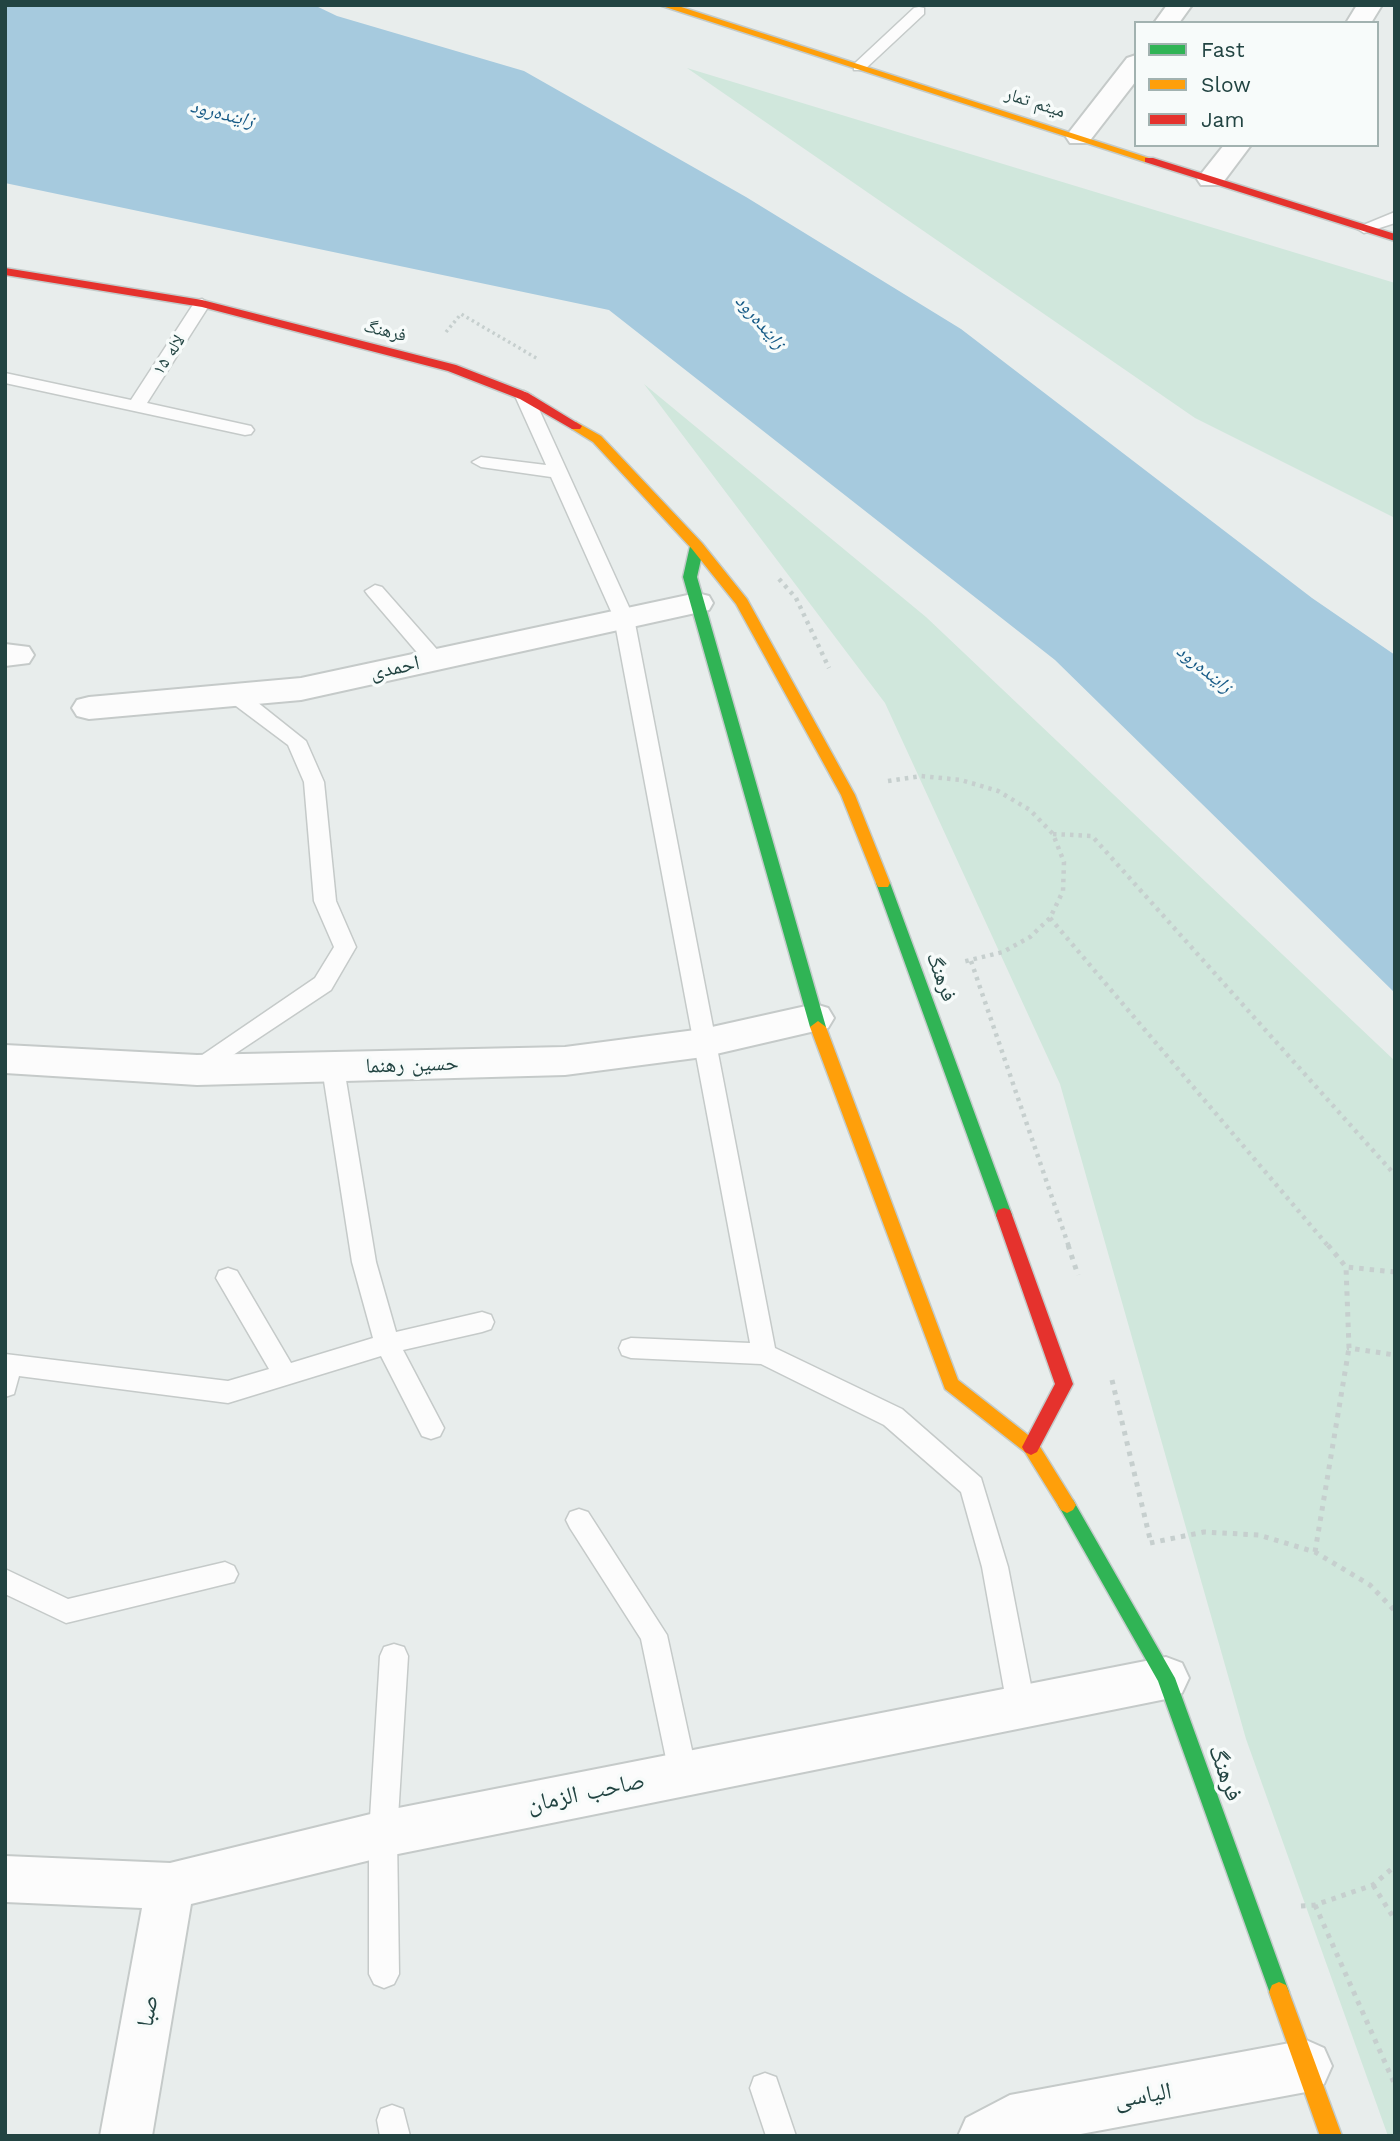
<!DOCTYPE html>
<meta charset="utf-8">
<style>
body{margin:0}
#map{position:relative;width:1400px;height:2141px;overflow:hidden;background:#e8edec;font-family:"Work Sans",sans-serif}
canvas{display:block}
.frame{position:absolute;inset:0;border:7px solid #224442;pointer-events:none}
.legend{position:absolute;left:1134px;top:21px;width:245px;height:126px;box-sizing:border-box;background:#f7fbfa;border:2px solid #a2b2b0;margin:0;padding:9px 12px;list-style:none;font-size:21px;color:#224442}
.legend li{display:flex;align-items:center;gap:14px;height:35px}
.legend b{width:35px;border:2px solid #a2b2b0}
</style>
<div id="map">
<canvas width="1400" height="2141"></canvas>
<div class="frame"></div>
<ul class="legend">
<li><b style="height:9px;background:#30b455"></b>Fast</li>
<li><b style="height:9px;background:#ff9f0a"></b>Slow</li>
<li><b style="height:9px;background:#e5322d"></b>Jam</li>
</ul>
</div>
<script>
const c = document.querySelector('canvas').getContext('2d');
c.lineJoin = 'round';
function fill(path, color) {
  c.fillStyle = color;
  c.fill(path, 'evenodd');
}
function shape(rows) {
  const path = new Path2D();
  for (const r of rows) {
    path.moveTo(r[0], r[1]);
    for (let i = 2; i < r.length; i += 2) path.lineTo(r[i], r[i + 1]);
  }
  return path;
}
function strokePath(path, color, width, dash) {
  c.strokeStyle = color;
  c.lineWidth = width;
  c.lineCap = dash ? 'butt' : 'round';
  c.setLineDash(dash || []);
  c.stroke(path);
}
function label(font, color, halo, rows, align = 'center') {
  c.font = font + ' "Work Sans","Noto Naskh Arabic",sans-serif';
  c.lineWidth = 7;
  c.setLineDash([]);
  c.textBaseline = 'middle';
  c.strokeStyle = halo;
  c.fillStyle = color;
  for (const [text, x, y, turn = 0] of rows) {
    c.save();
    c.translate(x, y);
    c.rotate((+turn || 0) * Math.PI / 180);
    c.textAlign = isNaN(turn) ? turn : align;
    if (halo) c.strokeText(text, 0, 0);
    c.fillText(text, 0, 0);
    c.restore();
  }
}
fill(shape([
 [687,68,1395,283,1395,518,1195,418],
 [644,384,926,617,1395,1061,1395,2136,1388,2136,1246,1739,1060,1084,885,703]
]), '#d0e7dc');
fill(shape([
 [5,5,314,5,337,16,524,71,746,197,961,329,1312,598,1395,655,1395,993,1055,660,609,310,5,183]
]), '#a6cade');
const lane = shape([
 [919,7,924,8,924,14,864,70,854,70,854,64,914,8,919,7],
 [1395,212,1395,223,1364,233,1356,228,1395,212],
 [202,299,210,304,147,403,251,426,254,430,251,434,245,435,5,383,5,373,131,400,196,300,202,299],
 [524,391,533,396,634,618,775,1348,902,1409,981,1478,1008,1567,1035,1706,1031,1715,1021,1719,1011,1715,1007,1706,982,1567,961,1492,884,1425,761,1364,631,1358,622,1355,619,1348,622,1341,631,1338,750,1343,614,618,551,477,481,467,472,462,481,457,546,465,515,396,524,391],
 [375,585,382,587,441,654,444,659,441,664,427,664,368,595,365,591,375,585],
 [235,688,242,690,306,741,324,782,336,901,356,947,331,990,197,1079,189,1076,186,1070,189,1064,315,978,334,947,314,901,304,782,288,745,228,700,225,695,228,690,235,688],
 [333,1059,341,1062,344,1068,376,1262,396,1332,482,1312,491,1315,494,1322,491,1329,482,1332,403,1350,444,1428,440,1436,431,1439,422,1436,381,1356,228,1403,19,1376,14,1394,5,1397,5,1354,228,1381,269,1369,216,1278,219,1271,228,1268,237,1271,291,1363,373,1338,352,1262,322,1068,325,1062,333,1059],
 [579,1509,588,1512,667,1635,697,1773,693,1782,683,1786,673,1782,669,1773,641,1639,570,1528,566,1520,570,1512,579,1509],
 [225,1562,234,1566,238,1574,234,1582,66,1623,5,1594,5,1569,68,1599,225,1562],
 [394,1644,404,1647,408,1656,397,1834,399,1974,394,1984,384,1988,374,1984,369,1974,369,1834,380,1656,384,1647,394,1644],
 [765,2073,776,2077,796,2136,766,2136,750,2088,754,2077,765,2073],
 [392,2105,403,2109,410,2136,380,2136,377,2120,381,2109,392,2105]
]);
const street = shape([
 [1167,5,1192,5,1179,23,1154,23,1167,5],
 [1357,5,1382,5,1371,23,1346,23,1357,5],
 [1136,55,1136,81,1088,143,1070,143,1066,137,1070,131,1127,58,1136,55],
 [1224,145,1251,145,1221,185,1201,185,1197,179,1224,145],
 [697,593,709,596,713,603,709,610,301,700,89,719,77,716,72,708,77,700,89,697,301,678,697,593],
 [5,644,29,647,34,655,29,663,5,666,5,644],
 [815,1004,828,1008,834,1018,828,1028,703,1057,565,1075,197,1085,5,1073,5,1045,197,1055,565,1047,703,1029,815,1004],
 [1166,1657,1182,1663,1189,1678,1182,1693,1166,1699,383,1857,191,1904,152,2136,100,2136,142,1908,5,1902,5,1856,170,1863,383,1811,1166,1657],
 [1306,2040,1324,2048,1332,2066,1324,2084,1306,2092,1070,2136,958,2136,966,2118,1010,2095,1306,2040]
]);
const fast = shape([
 [697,542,704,546,697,577,826,1027,818,1033,810,1027,683,577,690,546,697,542],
 [883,878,890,883,1012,1215,1010,1220,1004,1222,998,1220,996,1215,876,883,883,878],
 [1067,1497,1073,1500,1175,1678,1289,1992,1286,1999,1279,2002,1272,1999,1158,1681,1061,1510,1058,1505,1061,1500,1067,1497]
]);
const slow = shape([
 [659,5,675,5,1155,160,1145,162,659,5],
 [576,422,601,436,702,543,747,599,855,795,890,883,888,887,878,887,876,883,841,795,736,604,692,549,593,442,572,429,570,426,576,422],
 [818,1021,826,1027,958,1380,1037,1442,1073,1500,1076,1505,1073,1510,1067,1513,1061,1510,1025,1452,945,1389,810,1027,818,1021],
 [1279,1982,1286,1985,1289,1992,1342,2136,1320,2136,1269,1992,1272,1985,1279,1982]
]);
const jam = shape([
 [1145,158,1153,158,1395,234,1395,241,1145,162,1145,158],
 [5,268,202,300,456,365,528,393,582,426,580,429,572,429,520,399,448,371,202,307,5,275,5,268],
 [1004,1208,1010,1210,1012,1215,1073,1384,1037,1452,1031,1455,1025,1452,1022,1447,1055,1384,996,1215,998,1210,1004,1208]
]);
strokePath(lane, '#c5cac9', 3);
strokePath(street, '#c5cac9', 4);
strokePath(fast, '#c3cbca', 3);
strokePath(slow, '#c3cbca', 3);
strokePath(jam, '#c3cbca', 3);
strokePath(shape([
 [446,332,461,314,538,359]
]), '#c6cfce', 3.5, [2.5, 3.5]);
strokePath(shape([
 [779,579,796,598,829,668],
 [888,781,921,776,961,780,998,791,1030,810,1053,834,1064,862,1063,891,1050,918,1030,937,1003,952,962,962],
 [1053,834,1092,836,1395,1175],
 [1050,918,1329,1247],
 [971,961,1069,1247]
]), '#c6cfce', 4.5, [3.5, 5]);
strokePath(shape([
 [1068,1245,1078,1275],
 [1328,1245,1346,1267],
 [1395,1272,1346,1267,1349,1348,1395,1355],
 [1112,1380,1151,1543],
 [1150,1543,1204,1532,1259,1535,1315,1552,1370,1585,1395,1611],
 [1315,1552,1349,1348],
 [1373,1885,1395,1920],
 [1315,1905,1395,2085],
 [1301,1906,1315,1905,1373,1885,1395,1866]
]), '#c6cfce', 5, [4.5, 6]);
fill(lane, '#fcfcfc');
fill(street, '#fcfcfc');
fill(fast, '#30b455');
fill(slow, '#ff9f0a');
fill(jam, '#e5322d');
label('18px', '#224442', '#f7fbfa', [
 ["میثم تمار",1035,103,18],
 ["فرهنگ",385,331,14],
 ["لاله ۱۵",169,355,-57]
]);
label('italic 19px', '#165a86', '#f7fbfa', [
 ["زاینده‌رود",222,114,14],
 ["زاینده‌رود",760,322,49],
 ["زاینده‌رود",1204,669,39]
]);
label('21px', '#224442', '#f7fbfa', [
 ["احمدی",395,668,-12],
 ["فرهنگ",941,977,70],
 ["حسین رهنما",412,1065,-2]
]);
label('24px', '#224442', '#f7fbfa', [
 ["فرهنگ",1225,1773,70],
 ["صاحب الزمان",586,1793,-12],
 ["صبا",148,2011,-80],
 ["الیاسی",1143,2096,-10]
]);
</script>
